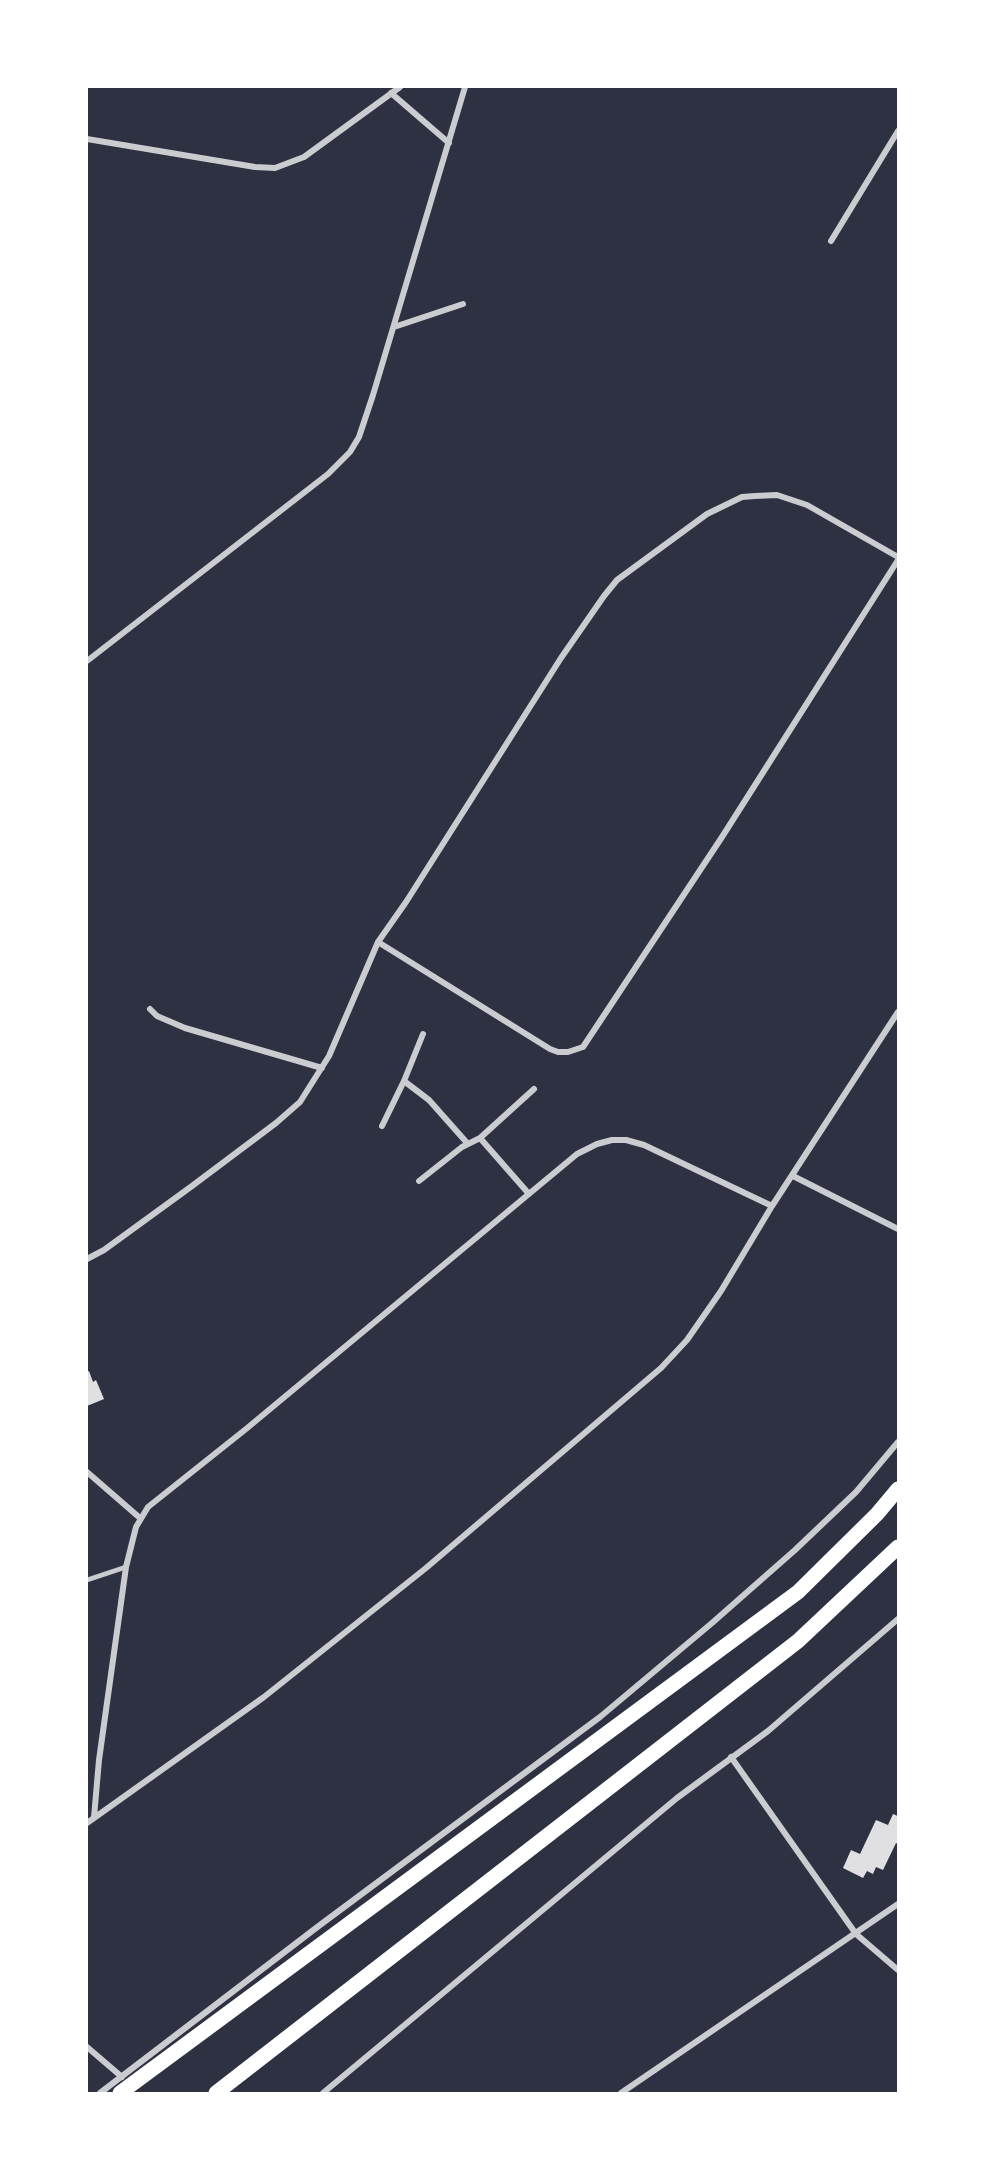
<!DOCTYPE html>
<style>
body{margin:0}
#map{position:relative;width:985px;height:2180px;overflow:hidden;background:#2d3142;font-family:"Nunito Sans",sans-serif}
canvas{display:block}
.frame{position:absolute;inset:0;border:88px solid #fff;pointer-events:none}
</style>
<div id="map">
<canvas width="985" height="2180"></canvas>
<div class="frame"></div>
</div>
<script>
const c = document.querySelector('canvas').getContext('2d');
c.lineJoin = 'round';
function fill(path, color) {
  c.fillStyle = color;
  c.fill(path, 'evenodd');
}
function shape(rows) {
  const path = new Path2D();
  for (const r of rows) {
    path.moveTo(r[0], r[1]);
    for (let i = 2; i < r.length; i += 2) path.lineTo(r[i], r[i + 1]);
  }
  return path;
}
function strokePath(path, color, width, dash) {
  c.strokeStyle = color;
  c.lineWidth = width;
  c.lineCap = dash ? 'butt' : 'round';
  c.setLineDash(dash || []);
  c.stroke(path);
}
fill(shape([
 [89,1371,93,1382,96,1380,104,1399,87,1406,87,1372],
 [893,1814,898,1816,898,1844,896,1843,883,1870,876,1867,873,1874,867,1871,863,1878,843,1868,851,1850,860,1854,876,1820,888,1825]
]), '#e0e0e3');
strokePath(shape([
 [87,1580,126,1567]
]), '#caccd0', 4.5);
strokePath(shape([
 [391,93,449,143],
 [87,139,255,167,275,168,304,157,400,87],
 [831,241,898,131],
 [394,327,463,304],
 [87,661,328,474,350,452,359,437,373,395,465,87],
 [378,942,550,1049,558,1052,568,1052,583,1047,722,837,898,560],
 [150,1009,157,1016,185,1028,322,1068],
 [404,1081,429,1100,468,1144],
 [382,1126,404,1081,423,1034],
 [793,1176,898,1229],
 [419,1181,462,1147,480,1138],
 [529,1194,480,1138,534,1089],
 [87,1259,104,1250,192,1186,276,1123,300,1102,329,1056,378,942,406,902,561,658,604,596,617,580,707,514,742,497,755,496,777,495,807,505,898,557],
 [87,1472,140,1518],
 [731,1757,856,1934,898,1970],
 [94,1817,99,1760,126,1567,136,1527,148,1507,246,1429,577,1154,597,1144,612,1140,626,1140,644,1145,772,1206],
 [87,1823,264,1697,426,1568,661,1368,687,1340,721,1291,772,1206,898,1012],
 [87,2047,122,2077],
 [100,2093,320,1925,600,1717,712,1623,795,1550,856,1492,898,1442],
 [323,2093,677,1798,768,1731,898,1619],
 [621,2093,898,1904]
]), '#caccd0', 6);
strokePath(shape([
 [120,2093,798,1592,877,1514,898,1489],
 [216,2093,798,1641,898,1547]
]), '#fff', 15);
</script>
